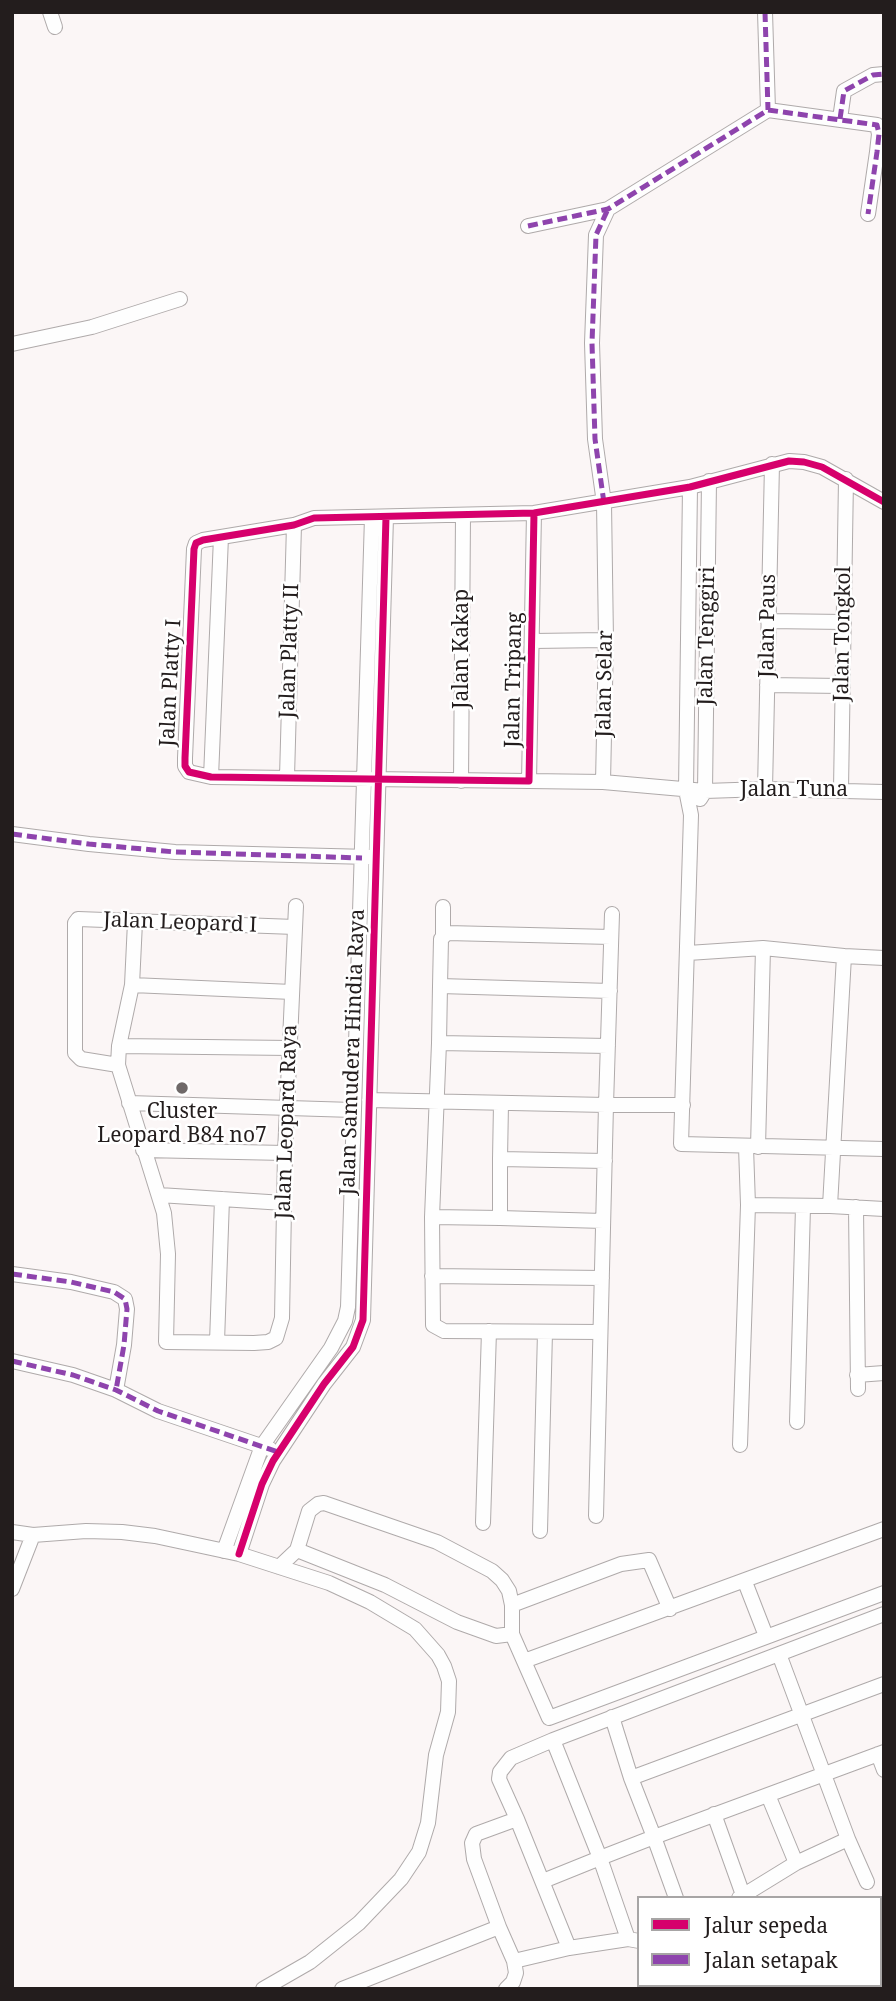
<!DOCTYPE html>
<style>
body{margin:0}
#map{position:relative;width:896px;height:2001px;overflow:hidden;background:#fbf6f6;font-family:"Noto Serif",serif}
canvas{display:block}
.frame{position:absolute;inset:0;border:14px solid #231d1d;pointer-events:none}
.legend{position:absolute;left:637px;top:1896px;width:245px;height:91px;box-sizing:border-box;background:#fff;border:2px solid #a7a5a5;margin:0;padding:9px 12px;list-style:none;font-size:21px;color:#231d1d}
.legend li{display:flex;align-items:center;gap:14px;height:35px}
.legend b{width:35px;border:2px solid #a7a5a5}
</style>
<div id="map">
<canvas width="896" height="2001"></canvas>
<div class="frame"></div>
<ul class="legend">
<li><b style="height:9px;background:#d6006c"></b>Jalur sepeda</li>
<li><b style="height:9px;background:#8e44ad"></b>Jalan setapak</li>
</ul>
</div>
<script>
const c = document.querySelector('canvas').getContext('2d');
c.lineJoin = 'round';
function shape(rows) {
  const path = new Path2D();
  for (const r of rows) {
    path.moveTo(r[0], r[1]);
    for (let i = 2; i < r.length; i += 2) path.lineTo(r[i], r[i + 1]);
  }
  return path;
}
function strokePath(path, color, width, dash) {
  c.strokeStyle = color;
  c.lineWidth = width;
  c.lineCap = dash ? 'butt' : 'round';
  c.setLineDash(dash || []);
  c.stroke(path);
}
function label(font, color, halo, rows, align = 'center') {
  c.font = font + ' "Noto Serif",serif';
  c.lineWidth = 5;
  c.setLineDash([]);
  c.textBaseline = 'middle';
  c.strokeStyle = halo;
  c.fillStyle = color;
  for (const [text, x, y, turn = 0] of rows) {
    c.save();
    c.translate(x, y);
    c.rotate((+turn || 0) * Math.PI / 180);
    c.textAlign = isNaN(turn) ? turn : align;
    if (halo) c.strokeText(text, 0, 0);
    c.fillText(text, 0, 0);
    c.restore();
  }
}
const street = shape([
 [50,12,55,27],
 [765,12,768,110],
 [840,119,844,91,873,75,884,74],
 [608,209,596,235,592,343,595,439,604,503,606,640,603,782,705,791,765,789,884,792],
 [528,226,608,209,768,110,877,125,879,134,877,152,868,214],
 [12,344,92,327,180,299],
 [690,487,686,790,691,815,681,1144,884,1149],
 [534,513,529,781,211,777,189,772,185,766,185,758,194,549,196,543,203,540,294,525,314,518,534,513,690,487,789,461,804,462,822,467,884,502],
 [768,621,844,622],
 [533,641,606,640],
 [767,685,842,686],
 [211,777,221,537],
 [287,777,294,525],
 [461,781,463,516],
 [529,781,603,782],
 [765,789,772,464],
 [841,789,846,479],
 [700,799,705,791,709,481],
 [12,834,89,844,175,852,369,857],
 [612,914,606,1105,683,1105],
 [135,922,132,985,119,1046,118,1065,164,1213,168,1254,166,1342,254,1343,268,1342,276,1338,282,1318,285,1153,296,906],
 [443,935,443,907],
 [688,953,763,948,844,956],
 [884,958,844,956,830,1206,884,1209],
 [132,985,292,992],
 [440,986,439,1043,608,1046],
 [610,991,440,986,441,939,447,933,611,937],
 [439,1043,432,1217,433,1325,444,1331,600,1332],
 [119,1046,290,1048],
 [118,1065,81,1059,75,1053,75,923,78,919,295,927],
 [369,1100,606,1105,596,1516],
 [129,1103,353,1110],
 [501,1104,500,1159,605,1161],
 [746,1147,748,1205,830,1206],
 [758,1147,763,948],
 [143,1150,285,1153],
 [500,1159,500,1218,603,1221],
 [159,1195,284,1203],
 [856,1207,858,1389],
 [432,1217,500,1218],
 [12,1274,71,1282,114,1292,125,1299,127,1309,124,1345,116,1390],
 [432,1276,602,1278],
 [217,1342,222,1199],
 [12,1361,73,1375,116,1390,158,1411,270,1449],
 [857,1375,884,1373],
 [797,1422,803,1207],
 [740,1445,748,1205],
 [483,1523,489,1331],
 [540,1531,545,1332],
 [12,1532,33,1535,86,1531,122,1532,155,1536,239,1554,329,1583,370,1602,415,1629,438,1655,444,1666,449,1681,448,1712,436,1755,428,1823,419,1852,401,1879,359,1923,310,1962,263,1989],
 [224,1551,262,1446,331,1348,345,1321,348,1307,372,517],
 [239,1554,262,1484,273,1461,324,1384,353,1347,363,1320,386,517],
 [279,1567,297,1550,385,1585,457,1622,496,1636,512,1634,512,1605,509,1591,502,1580,492,1571,437,1542,324,1503,318,1504,309,1511,297,1550],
 [745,1582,766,1636],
 [12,1589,33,1535],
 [512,1605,621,1564,649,1560,670,1609],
 [512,1634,549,1718,884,1593],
 [524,1661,884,1529],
 [553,1740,600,1858,654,1837,631,1778,612,1717],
 [878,1754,884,1770],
 [631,1778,884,1684],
 [768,1795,796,1863],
 [714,1814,743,1895],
 [517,1819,569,1948],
 [848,1839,867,1882],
 [543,1881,600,1858,628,1939],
 [676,1898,654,1837,884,1752],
 [739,1898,796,1863,848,1839,779,1654],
 [499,1927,514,1961,516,1973,513,1982,506,1989],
 [514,1961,569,1948,628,1939,639,1941],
 [342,1989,499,1927,474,1859,472,1843,476,1834,517,1819,499,1779,500,1772,511,1758,553,1740,884,1614]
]);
strokePath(street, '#afaaaa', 16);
strokePath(street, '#fefefe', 14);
strokePath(shape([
 [765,12,768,110],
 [840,119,844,91,873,75,884,74],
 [528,226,608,209,768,110,877,125,879,134,877,152,868,214],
 [604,503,595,439,592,343,596,235,608,209],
 [12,834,89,844,175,852,362,858],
 [12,1274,71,1282,114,1292,125,1299,127,1309,124,1345,116,1390],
 [12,1361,73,1375,116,1390,158,1411,278,1452]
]), '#8e44ad', 5, [10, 5]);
strokePath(shape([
 [534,513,529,781,211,777,189,772,185,766,185,758,194,549,196,543,203,540,294,525,314,518,534,513,690,487,789,461,804,462,822,467,884,502],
 [239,1554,262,1484,273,1461,324,1384,353,1347,363,1320,386,517]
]), '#d6006c', 7);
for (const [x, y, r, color] of [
 [182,1088,7,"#6f6969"]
]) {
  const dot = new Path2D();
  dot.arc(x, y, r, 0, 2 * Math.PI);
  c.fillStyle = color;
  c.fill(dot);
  strokePath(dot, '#fff', 2.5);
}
label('21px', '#231d1d', '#fff', [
 ["Jalan Paus",768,626,-89],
 ["Jalan Tongkol",843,634,-89],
 ["Jalan Tenggiri",707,636,-89],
 ["Jalan Kakap",462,649,-90],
 ["Jalan Platty II",290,651,-88],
 ["Jalan Tripang",514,680,-89],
 ["Jalan Platty I",171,683,-87],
 ["Jalan Selar",605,684,-89],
 ["Jalan Tuna",794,790],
 ["Jalan Leopard I",180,923,2],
 ["Jalan Samudera Hindia Raya",353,1052,-88],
 ["Jalan Leopard Raya",287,1122,-88]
]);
label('21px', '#231d1d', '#fff', [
 ["Cluster",182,1112],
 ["Leopard B84 no7",182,1136]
]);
</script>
